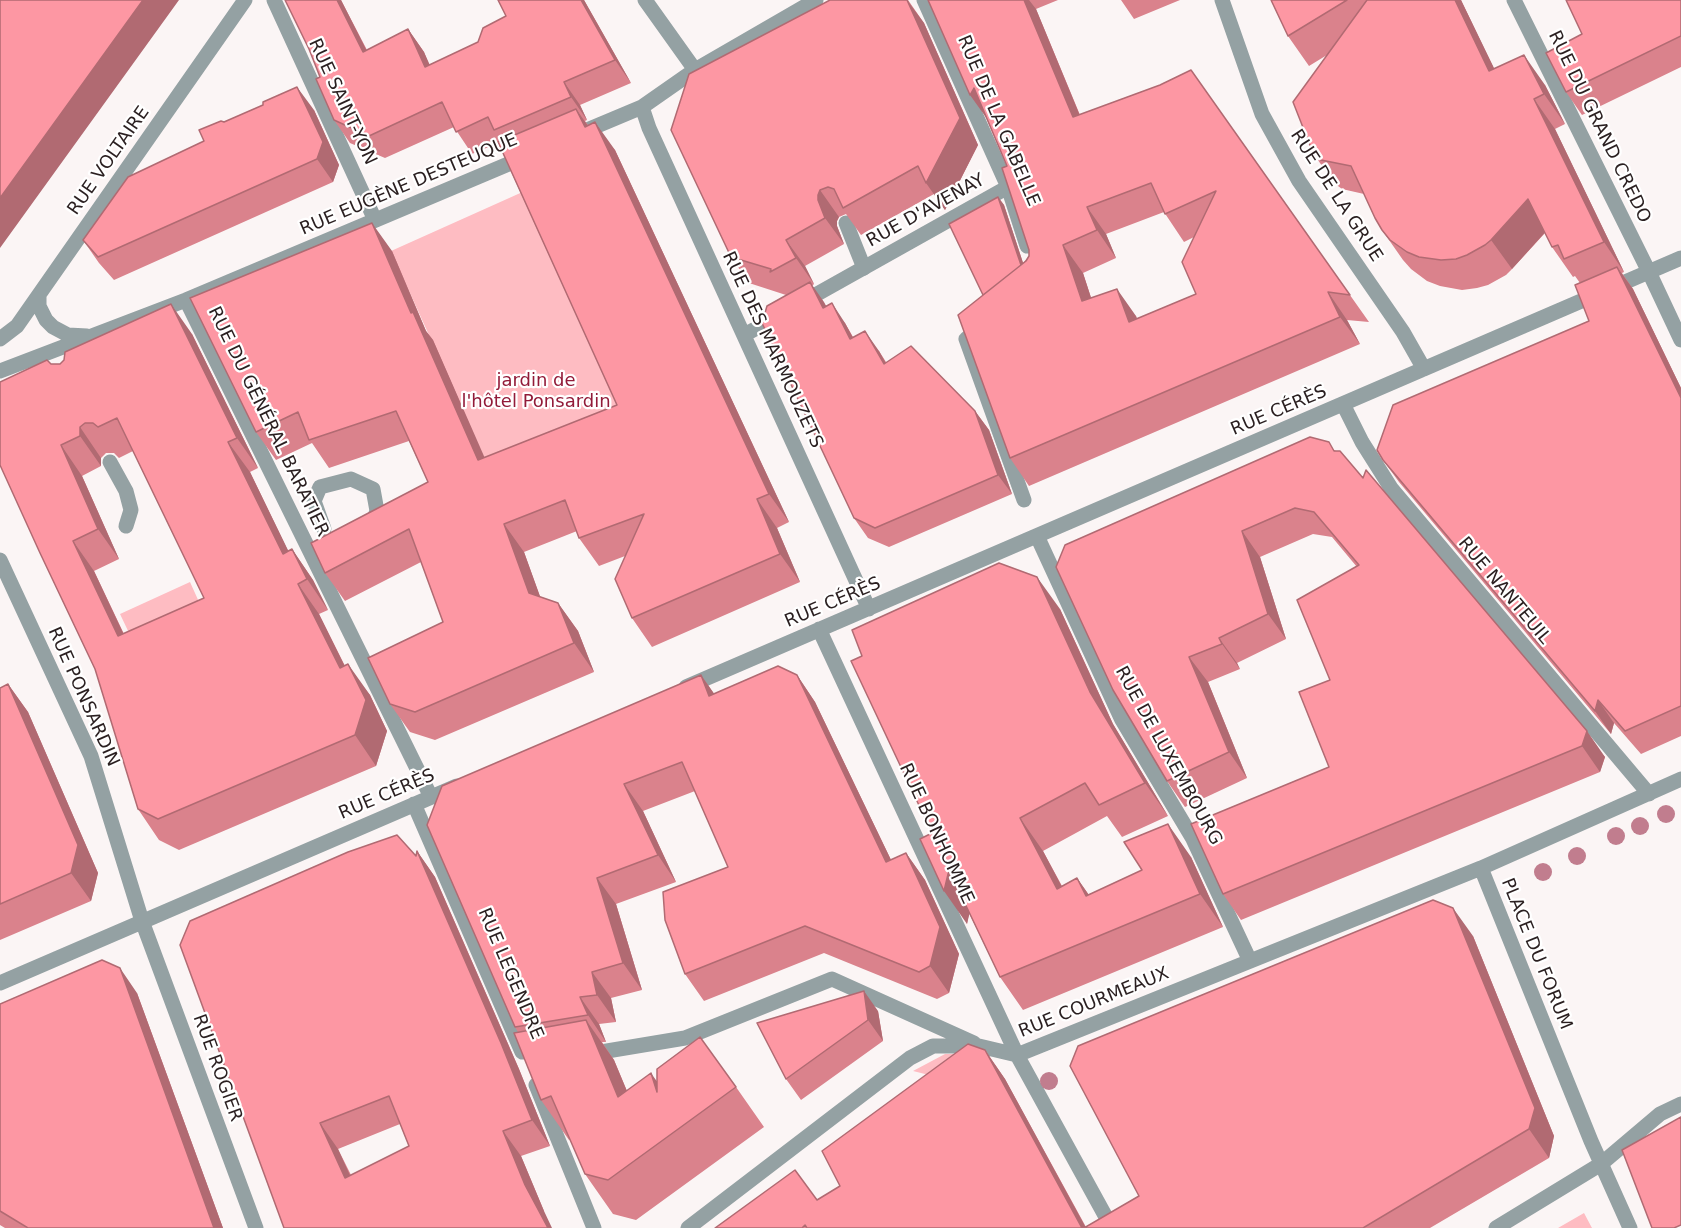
<!DOCTYPE html>
<meta charset="utf-8">
<style>
body{margin:0}
canvas{display:block;background:#fbf5f5}
</style>
<canvas width="1681" height="1228"></canvas>
<script>
const c = document.querySelector('canvas').getContext('2d');
c.lineJoin = 'round';
function fill(path, color) {
  c.fillStyle = color;
  c.fill(path, 'evenodd');
}
function shape(rows) {
  const path = new Path2D();
  for (const r of rows) {
    path.moveTo(r[0], r[1]);
    for (let i = 2; i < r.length; i += 2) path.lineTo(r[i], r[i + 1]);
  }
  return path;
}
function strokePath(path, color, width, dash) {
  c.strokeStyle = color;
  c.lineWidth = width;
  c.lineCap = dash ? 'butt' : 'round';
  c.setLineDash(dash || []);
  c.stroke(path);
}
function label(font, color, halo, rows, align = 'center') {
  c.font = font + ' "DejaVu Sans",sans-serif';
  c.lineWidth = 4.5;
  c.setLineDash([]);
  c.textBaseline = 'middle';
  c.strokeStyle = halo;
  c.fillStyle = color;
  for (const [text, x, y, turn = 0] of rows) {
    c.save();
    c.translate(x, y);
    c.rotate((+turn || 0) * Math.PI / 180);
    c.textAlign = isNaN(turn) ? turn : align;
    if (halo) c.strokeText(text, 0, 0);
    c.fillText(text, 0, 0);
    c.restore();
  }
}
fill(shape([
 [527,190,637,433,498,488,391,251],
 [190,582,213,633,140,656,120,614],
 [945,1054,973,1054,953,1081,913,1071],
 [1584,1213,1592,1228,1558,1228]
]), '#febcc2');
strokePath(shape([
 [846,223,864,268],
 [110,462,126,491,131,510,126,526],
 [324,529,314,501,320,487,351,479,373,489,377,511,371,527]
]), '#94a1a3', 15);
strokePath(shape([
 [1649,272,1681,340],
 [982,326,966,339,1024,500]
]), '#94a1a3', 15);
strokePath(shape([
 [274,0,375,220],
 [645,0,695,70],
 [924,0,1008,187,1027,246],
 [1222,0,1262,114,1299,181,1403,332,1424,369],
 [1514,0,1649,272],
 [642,107,649,128,869,609],
 [580,133,642,107,695,70,816,0],
 [39,296,39,306,46,320,53,327,68,335,87,336],
 [186,300,431,797],
 [801,303,1008,187],
 [744,335,781,315],
 [0,339,17,326,245,0],
 [0,371,186,300,525,157],
 [1343,404,1362,442,1391,488,1649,794],
 [1037,536,1122,720,1193,839,1250,961],
 [0,560,91,756,142,921,256,1228],
 [819,629,1017,1055,1112,1228],
 [686,687,1681,258],
 [414,804,522,1052],
 [1481,868,1591,1141,1630,1228],
 [0,983,457,786],
 [589,1054,685,1038,832,979,974,1043],
 [536,1085,594,1228],
 [688,1228,910,1058,933,1046,979,1046,1017,1055,1481,868,1681,779],
 [1496,1228,1601,1164,1660,1114,1681,1104]
]), '#94a1a3', 15);
c.fillStyle = '#c17d8e';
for (const [x, y] of [
 [1666,814],
 [1640,826],
 [1616,836],
 [1577,856],
 [1543,872],
 [1049,1081]
]) {
  c.beginPath();
  c.arc(x, y, 9, 0, 2 * Math.PI);
  c.fill();
}
fill(shape([
 [341,0,367,50,408,29,424,52,429,65,478,42,506,16,498,0,584,0,631,83,580,105,587,120,585,121,588,125,615,150,789,522,777,528,800,582,652,647,632,618,625,556,599,566,579,538,577,531,524,552,540,597,558,603,578,631,594,672,435,740,410,732,390,704,443,622,421,562,345,601,325,573,428,482,409,441,329,468,312,443,276,460,256,432,392,251,426,331,433,340,484,458,617,405,498,143,472,154,454,127,385,158,350,143,334,120],
 [830,0,908,0,924,23,978,145,945,210,934,194,861,235,846,214,839,217,837,221,837,226,844,244,805,266,814,284,812,286,826,306,845,323,853,337,879,351,886,362,975,411,989,430,1012,494,889,547,868,538,854,518,786,295,749,283,731,257],
 [928,0,1058,0,1036,9,1080,115,1160,85,1191,70,1369,322,1347,320,1360,344,1029,486,1010,458,983,295,998,197,1004,205,1023,263,1029,256,1029,250,1007,166,986,118],
 [1164,212,1184,242,1194,237,1196,294,1137,319,1136,316,1091,298,1083,273,1116,258,1106,234],
 [1121,0,1180,0,1134,19],
 [1271,0,1461,0,1494,69,1545,85,1565,124,1555,129,1624,272,1622,273,1633,289,1681,388,1681,736,1641,754,1614,723,1611,734,1399,482,1383,460,1589,321,1580,283,1575,276,1573,277,1552,247,1545,233,1512,269,1506,275,1488,285,1477,288,1462,290,1440,286,1427,281,1411,269,1403,260,1382,230,1364,194,1342,189,1334,183,1313,153,1327,55,1309,66,1288,36],
 [1681,0,1681,67,1582,115,1566,92,1582,34],
 [314,110,339,165,333,182,114,280,99,263,83,240,204,141,224,122],
 [192,334,258,468,250,472,288,551,292,549,313,580,328,610,319,614,345,666,370,695,387,731,376,766,179,850,159,840,138,809,95,669,40,553,51,364,60,364],
 [133,451,204,598,124,634,94,571,119,559,82,476,101,466,101,458,106,453,114,453,119,458],
 [1310,437,1336,451,1605,757,1600,772,1241,920,1223,894,1329,767,1330,680,1357,567,1332,537,1313,534,1260,557,1286,639,1237,663,1240,669,1208,682,1247,778,1185,807,1167,781,1113,690],
 [1060,609,1113,724,1168,816,1122,837,1107,816,1043,851,1062,886,1077,878,1089,895,1191,857,1223,927,1023,1010,1000,977,969,913,967,924,932,833],
 [701,675,714,694,797,675,815,702,891,860,906,853,925,880,959,954,949,993,937,999,824,953,704,1001,685,974,728,867,695,791,643,811,676,882,616,904,642,990,611,998,616,1022,599,1024,606,1042,602,1042,614,1060,627,1091,657,1081,736,1087,764,1127,636,1220,613,1214,585,1174,570,1139,569,1140,541,1100,518,1032,515,1027,427,825],
 [8,684,28,712,98,873,91,901,0,940,0,688],
 [417,851,435,877,519,1069,550,1146,521,1156,544,1211,284,1228],
 [400,1124,409,1146,351,1175,338,1149],
 [1473,936,1554,1136,1549,1158,1430,1228,715,1228,817,1200,840,1186,985,1050,1005,1079,1086,1227,1139,1196],
 [137,993,223,1228,5,1228,0,1225,0,1004],
 [878,1011,883,1041,801,1100,786,1079]
]), '#da828c');
fill(shape([
 [143,0,179,0,0,248,0,198],
 [337,0,341,0,379,75,363,52],
 [581,0,584,0,631,83,615,60],
 [907,0,924,23,978,145,945,210,926,183],
 [1024,0,1029,0,1036,9,1092,145,1073,117],
 [1455,0,1461,0,1510,101,1489,71],
 [408,29,424,52,441,90,425,67],
 [1524,55,1545,85,1565,124,1544,94],
 [564,82,580,105,587,120,571,97],
 [297,87,314,110,339,165,333,182,317,159],
 [974,88,990,123,970,95],
 [1534,99,1555,129,1624,272,1604,242],
 [576,109,596,137,585,127],
 [595,122,615,150,789,522,769,494],
 [820,190,839,217,837,221,837,226,844,244,825,218,818,200,818,195],
 [998,197,1004,205,1028,278,1022,269],
 [1528,199,1549,228,1512,269,1491,240],
 [1087,207,1106,234,1116,258,1097,230],
 [372,223,392,251,426,331,433,340,498,488,478,460,411,313],
 [786,240,805,266,814,284,796,258],
 [1063,245,1083,273,1101,328,1082,301],
 [1617,267,1633,289,1681,388,1681,398],
 [810,282,824,302,837,327,823,308],
 [1117,289,1136,316,1148,350,1129,322],
 [1328,292,1347,320,1360,344,1340,317],
 [832,303,845,323,864,358,850,339],
 [171,304,192,334,258,468,237,438],
 [865,331,879,351,897,383,884,364],
 [975,411,989,430,1012,494,998,475],
 [80,427,101,458,101,466,80,436],
 [228,442,250,472,303,581,283,554],
 [61,445,82,476,119,559,98,529],
 [757,499,777,528,800,582,780,554],
 [504,524,524,552,549,621,529,593],
 [1242,531,1260,557,1286,639,1268,614],
 [73,541,94,571,139,667,118,636],
 [292,549,313,580,328,610,307,579],
 [1037,577,1060,609,1113,724,1168,816,1145,783,1090,692],
 [298,584,319,614,361,699,340,668],
 [558,603,578,631,594,672,574,643],
 [1219,638,1237,663,1240,669,1222,644],
 [1189,657,1208,682,1247,778,1229,752],
 [348,664,370,695,387,731,376,766,355,735],
 [701,675,720,702,709,696],
 [797,675,815,702,905,889,886,862],
 [8,684,28,712,98,873,91,901,71,873],
 [1598,700,1614,723,1611,734,1595,711],
 [1587,731,1605,757,1600,772,1582,746],
 [624,784,643,811,676,882,658,855],
 [1020,818,1043,851,1080,921,1057,889],
 [1168,824,1191,857,1223,927,1200,894],
 [417,851,435,877,519,1069,550,1146,532,1120],
 [906,853,925,880,959,954,949,993,930,966],
 [949,870,972,903,967,924,944,891],
 [597,878,616,904,642,990,623,963],
 [1077,878,1100,911,1086,896],
 [1453,908,1473,936,1554,1136,1549,1158,1529,1129],
 [120,968,137,993,223,1228,214,1228],
 [592,972,611,998,616,1022,597,995],
 [864,991,878,1011,883,1041,868,1020],
 [580,997,599,1024,606,1042,588,1015],
 [586,1020,614,1060,646,1137,618,1097],
 [985,1050,1005,1079,1086,1228,1082,1228],
 [651,1073,679,1113,657,1092],
 [320,1123,338,1149,363,1204,345,1178],
 [503,1131,521,1156,544,1211,552,1228,548,1228,525,1185]
]), '#b16a72');
const building = shape([
 [0,0,143,0,0,198,0,0],
 [285,0,337,0,363,52,408,29,425,67,478,42,483,28,506,16,498,0,581,0,615,60,564,82,571,97,494,130,488,117,456,132,442,102,369,136,334,120,316,79,320,77,309,49,285,0],
 [830,0,907,0,960,118,926,183,918,166,843,208,834,189,828,187,820,190,818,195,818,200,825,218,786,240,796,258,770,272,771,269,731,257,671,130,689,74,830,0],
 [928,0,1024,0,1073,117,1160,85,1191,70,1350,295,1328,292,1340,317,1010,458,958,315,1026,261,1029,256,1029,250,1002,168,1007,166,974,88,970,95,928,0],
 [1151,183,1165,214,1216,191,1182,262,1196,294,1129,322,1117,289,1082,301,1063,245,1097,230,1087,207,1151,183],
 [1271,0,1347,0,1288,36,1271,0],
 [1367,0,1455,0,1489,71,1524,55,1544,94,1534,99,1604,242,1564,259,1558,245,1552,247,1528,199,1491,240,1485,245,1467,255,1456,259,1441,260,1419,257,1407,252,1390,240,1382,230,1375,218,1351,166,1321,160,1313,153,1293,102,1367,0],
 [1566,0,1681,0,1681,36,1566,92,1546,53,1582,34,1566,0],
 [297,87,323,142,317,159,98,257,83,240,128,177,204,141,199,130,221,121,224,122,263,105,263,102,297,87],
 [576,109,585,127,595,122,769,494,757,499,780,554,632,618,615,579,644,514,579,538,565,500,504,524,529,593,558,603,574,643,415,712,390,704,368,658,443,622,409,529,325,573,311,543,428,482,396,411,309,440,298,412,256,432,190,298,372,223,411,313,413,312,478,460,617,405,498,142,576,109],
 [998,197,1021,265,983,295,949,224,998,197],
 [1617,267,1681,398,1681,706,1625,731,1598,700,1595,711,1383,460,1377,450,1393,405,1589,321,1575,285,1617,267],
 [810,282,823,308,832,303,850,339,865,331,884,364,911,346,975,411,998,475,875,528,854,518,762,323,767,306,810,282],
 [171,304,237,438,228,442,283,554,292,549,307,579,298,584,340,668,348,664,366,700,355,735,158,819,138,809,95,669,40,553,0,465,0,382,47,360,51,364,60,364,64,360,65,352,171,304],
 [117,418,204,598,118,636,73,541,98,529,61,445,80,436,80,427,85,423,93,423,98,427,117,418],
 [1310,437,1329,442,1334,451,1340,451,1363,478,1366,470,1587,731,1582,746,1223,894,1191,824,1329,767,1299,692,1330,680,1297,600,1359,565,1314,512,1295,508,1242,531,1268,614,1219,638,1222,644,1189,657,1229,752,1167,781,1113,690,1056,567,1065,545,1310,437],
 [999,563,1037,577,1090,692,1145,783,1099,805,1085,783,1020,818,1057,889,1077,878,1086,896,1142,870,1124,842,1168,824,1200,894,1000,977,949,870,944,891,920,839,932,833,851,661,862,656,852,630,999,563],
 [778,666,797,675,886,862,906,853,940,927,930,966,919,972,805,926,685,974,665,920,663,892,728,867,682,762,624,784,658,855,597,878,623,963,592,972,597,995,580,997,588,1015,515,1027,427,825,442,786,701,675,709,696,778,666],
 [8,684,78,845,71,873,0,904,0,688,8,684],
 [397,835,416,856,417,851,501,1043,532,1120,503,1131,525,1185,548,1228,284,1228,180,945,190,921,348,852,397,835],
 [389,1096,409,1146,345,1178,320,1123,389,1096],
 [1433,900,1453,908,1535,1108,1529,1129,1363,1228,1084,1228,1139,1196,1070,1066,1078,1046,1433,900],
 [102,960,120,968,214,1228,28,1228,0,1211,0,1004,102,960],
 [864,991,868,1020,786,1079,757,1023,864,991],
 [586,1020,618,1097,651,1073,657,1092,657,1069,700,1037,736,1087,608,1180,585,1174,551,1096,541,1100,514,1033,586,1020],
 [968,1044,985,1050,1082,1228,807,1228,805,1225,802,1228,715,1228,795,1170,817,1200,840,1186,822,1151,968,1044],
 [1681,1117,1681,1225,1674,1228,1652,1228,1622,1150,1681,1117]
]);
fill(building, '#fd97a3');
strokePath(building, '#b16a72', 1.5);
label('18px', '#2a1f20', '#fff', [
 ["RUE SAINT-YON",342,102,65],
 ["RUE DE LA GABELLE",998,121,67],
 ["RUE DU GRAND CREDO",1599,127,64],
 ["RUE VOLTAIRE",109,161,-55],
 ["RUE EUGÈNE DESTEUQUE",409,185,-23],
 ["RUE DE LA GRUE",1336,196,57],
 ["RUE D'AVENAY",926,211,-29],
 ["RUE DES MARMOUZETS",772,350,65],
 ["RUE CÉRÈS",1279,411,-23],
 ["RUE DU GÉNÉRAL BARATIER",268,422,64],
 ["RUE NANTEUIL",1504,591,50],
 ["RUE CÉRÈS",833,603,-23],
 ["RUE PONSARDIN",83,697,66],
 ["RUE DE LUXEMBOURG",1168,756,61],
 ["RUE CÉRÈS",387,795,-23],
 ["RUE BONHOMME",936,834,65],
 ["PLACE DU FORUM",1536,954,68],
 ["RUE LEGENDRE",510,974,67],
 ["RUE COURMEAUX",1094,1003,-22],
 ["RUE ROGIER",217,1068,70]
]);
label('18px', '#921b39', '#fff', [
 ["jardin de",536,381],
 ["l'hôtel Ponsardin",536,402]
]);
</script>
